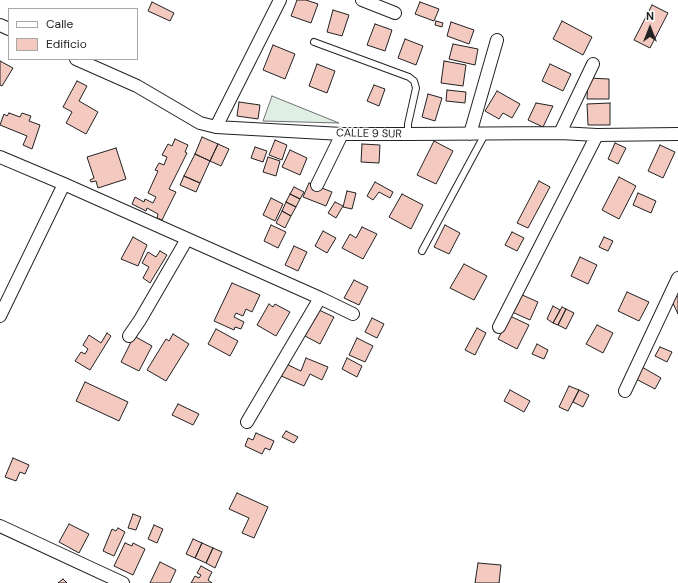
<!DOCTYPE html>
<style>
body{margin:0}
#map{position:relative;width:678px;height:583px;overflow:hidden;background:#fff;font-family:"DM Sans",sans-serif}
canvas{display:block}
.legend{position:absolute;left:8px;top:8px;width:130px;height:52px;box-sizing:border-box;background:#fff;border:1px solid #a7a7a7;margin:0;padding:5px 7px;list-style:none;font-size:12px;color:#222}
.legend li{display:flex;align-items:center;gap:8px;height:20px}
.legend b{width:20px;border:1px solid #a7a7a7}
.north{position:absolute;left:630px;top:8px;width:40px;height:40px;-webkit-text-stroke:3px #fff;paint-order:stroke;rotate:0deg;font-size:11px;font-weight:700;line-height:16px;text-align:center;color:#222}
.north::after{content:'';display:block;margin:auto;width:14px;height:18px;background:#222;clip-path:polygon(50% 0,100% 100%,50% 72%,0 100%)}
</style>
<div id="map">
<canvas width="678" height="583"></canvas>
<ul class="legend">
<li><b style="height:5px;background:#fff"></b>Calle</li>
<li><b style="height:11px;background:#f3c9c0"></b>Edificio</li>
</ul>
<div class="north">N</div>
</div>
<script>
const c = document.querySelector('canvas').getContext('2d');
c.lineJoin = 'round';
function fill(path, color) {
  c.fillStyle = color;
  c.fill(path, 'evenodd');
}
function shape(rows) {
  const path = new Path2D();
  for (const r of rows) {
    path.moveTo(r[0], r[1]);
    for (let i = 2; i < r.length; i += 2) path.lineTo(r[i], r[i + 1]);
  }
  return path;
}
function strokePath(path, color, width, dash) {
  c.strokeStyle = color;
  c.lineWidth = width;
  c.lineCap = dash ? 'butt' : 'round';
  c.setLineDash(dash || []);
  c.stroke(path);
}
function label(font, color, halo, rows, align = 'center') {
  c.font = font + ' "DM Sans",sans-serif';
  c.lineWidth = 3;
  c.setLineDash([]);
  c.textBaseline = 'middle';
  c.strokeStyle = halo;
  c.fillStyle = color;
  for (const [text, x, y, turn = 0] of rows) {
    c.save();
    c.translate(x, y);
    c.rotate((+turn || 0) * Math.PI / 180);
    c.textAlign = isNaN(turn) ? turn : align;
    if (halo) c.strokeText(text, 0, 0);
    c.fillText(text, 0, 0);
    c.restore();
  }
}
const green = shape([
 [272,96,339,123,263,121,272,96]
]);
fill(green, '#e0efe3');
strokePath(green, '#6f6f6f', 1);
const building = shape([
 [297,0,306,0,318,4,311,23,291,16,297,0],
 [152,2,174,13,170,21,148,11,152,2],
 [420,2,439,9,434,21,415,14,420,2],
 [652,5,668,13,650,48,634,40,652,5],
 [333,10,349,15,342,36,327,32,333,10],
 [436,21,443,23,442,27,435,25,436,21],
 [562,21,592,37,583,55,553,39,562,21],
 [451,22,474,30,469,44,447,36,451,22],
 [375,24,392,30,385,51,367,45,375,24],
 [405,39,423,46,416,65,398,58,405,39],
 [453,44,478,49,475,65,449,59,453,44],
 [273,45,295,54,285,79,263,70,273,45],
 [0,61,13,68,2,86,0,85,0,61],
 [444,61,466,65,463,86,441,83,444,61],
 [317,64,335,71,327,93,309,86,317,64],
 [550,64,571,74,563,91,542,81,550,64],
 [588,78,609,79,609,99,587,99,588,78],
 [77,81,87,86,79,101,98,112,86,134,66,123,72,112,63,107,77,81],
 [374,85,385,89,379,106,367,101,374,85],
 [447,90,466,92,465,103,446,101,447,90],
 [497,91,520,104,512,118,503,113,499,119,485,111,497,91],
 [428,94,442,98,435,121,422,117,428,94],
 [239,102,260,105,258,119,237,116,239,102],
 [536,103,553,106,543,127,528,120,536,103],
 [610,103,610,125,588,125,587,104,610,103],
 [9,113,20,117,22,113,31,116,29,121,40,125,32,149,23,145,27,136,0,125,4,114,7,116,9,113],
 [202,137,218,144,210,161,195,154,202,137],
 [175,139,188,145,185,152,187,153,169,189,176,192,162,220,157,218,158,214,147,208,146,211,132,204,135,197,144,202,145,199,153,203,156,197,148,193,158,171,155,170,159,163,164,165,167,157,162,155,168,144,172,146,175,139],
 [275,140,287,145,282,160,269,155,275,140],
 [434,141,453,151,436,184,417,175,434,141],
 [615,143,626,148,618,164,608,159,615,143],
 [218,144,229,149,221,166,210,161,218,144],
 [362,144,380,145,379,163,361,162,362,144],
 [660,145,675,152,663,178,648,171,660,145],
 [255,147,267,151,263,162,251,158,255,147],
 [116,148,126,179,98,188,96,181,91,182,90,180,94,178,87,157,116,148],
 [290,150,307,158,300,175,282,167,290,150],
 [195,154,210,161,200,183,184,176,195,154],
 [268,157,280,161,276,176,263,172,268,157],
 [184,176,200,183,196,192,180,185,184,176],
 [619,177,636,186,619,219,602,210,619,177],
 [539,181,550,187,528,228,517,223,539,181],
 [375,182,393,192,390,198,379,192,373,200,367,196,375,182],
 [309,183,332,192,326,206,303,197,309,183],
 [294,187,304,192,300,199,290,194,294,187],
 [347,191,356,193,352,209,343,207,347,191],
 [638,193,656,201,651,213,633,205,638,193],
 [290,194,300,199,296,207,286,202,290,194],
 [402,194,423,205,411,229,389,217,402,194],
 [271,198,283,204,275,221,263,215,271,198],
 [286,202,296,207,291,216,282,211,286,202],
 [335,202,343,206,336,218,328,213,335,202],
 [282,211,291,216,285,228,276,223,282,211],
 [271,225,286,232,278,248,264,241,271,225],
 [445,225,460,233,449,254,434,247,445,225],
 [362,227,377,234,363,259,342,248,350,234,356,238,362,227],
 [323,231,336,238,327,253,315,246,323,231],
 [512,232,524,238,517,251,505,245,512,232],
 [133,237,147,245,138,266,121,259,133,237],
 [604,237,613,241,608,251,599,247,604,237],
 [294,246,307,252,298,271,285,265,294,246],
 [160,251,167,255,150,283,143,278,149,267,142,263,148,252,156,257,160,251],
 [580,257,597,265,588,284,571,276,580,257],
 [464,264,487,276,474,300,450,288,464,264],
 [354,280,368,287,359,305,344,298,354,280],
 [232,283,260,295,252,312,246,309,243,316,236,313,234,317,244,322,241,329,235,327,234,330,214,321,232,283],
 [627,292,649,302,639,321,618,311,627,292],
 [520,294,538,302,530,320,512,312,520,294],
 [678,296,678,314,671,299,678,296],
 [269,304,273,307,275,304,290,312,276,336,257,325,269,304],
 [553,306,560,310,553,323,547,319,553,306],
 [562,307,566,309,558,325,553,323,562,307],
 [566,309,574,313,566,329,558,325,566,309],
 [319,310,334,317,320,344,305,336,319,310],
 [510,316,529,325,517,349,498,339,510,316],
 [372,318,384,324,377,338,365,332,372,318],
 [597,325,613,333,603,353,586,344,597,325],
 [477,328,486,333,475,355,465,350,477,328],
 [216,329,238,341,230,356,208,344,216,329],
 [107,333,111,336,90,370,75,361,81,352,85,354,88,349,83,345,89,335,101,343,107,333],
 [173,334,189,344,166,381,147,370,166,339,169,341,173,334],
 [134,336,152,346,139,371,121,362,134,336],
 [357,338,373,346,365,362,349,355,357,338],
 [537,344,548,350,544,359,532,354,537,344],
 [660,347,672,352,667,362,655,356,660,347],
 [306,358,328,367,322,380,310,374,304,386,279,375,284,363,301,371,306,358],
 [347,358,362,366,357,377,342,369,347,358],
 [642,367,661,378,655,389,636,379,642,367],
 [85,382,128,402,119,421,76,401,85,382],
 [569,386,579,390,568,411,559,407,569,386],
 [510,390,530,401,524,412,504,401,510,390],
 [579,390,589,395,583,407,573,402,579,390],
 [178,404,199,414,193,425,172,415,178,404],
 [286,431,298,437,294,443,282,437,286,431],
 [256,433,274,441,270,450,265,448,262,454,245,446,248,438,253,440,256,433],
 [13,458,29,465,25,474,20,472,16,481,5,477,13,458],
 [237,493,268,507,254,538,242,533,249,518,229,509,237,493],
 [133,514,141,517,136,530,128,528,133,514],
 [69,524,89,534,79,553,59,542,69,524],
 [154,525,163,529,157,543,148,539,154,525],
 [118,528,125,532,114,556,103,551,112,529,116,531,118,528],
 [193,539,202,543,195,558,186,554,193,539],
 [125,543,132,546,133,543,145,549,133,575,114,566,125,543],
 [202,543,213,548,206,563,195,558,202,543],
 [213,548,222,552,215,568,206,563,213,548],
 [160,562,176,570,170,583,150,583,160,562],
 [478,563,501,565,499,583,475,583,478,563],
 [201,566,212,572,208,580,212,583,191,583,195,576,199,578,201,575,197,573,201,566],
 [63,579,67,583,58,583,63,579]
]);
fill(building, '#f3c9c0');
strokePath(building, '#222', 1);
const lane = shape([
 [314,42,409,77,414,81,416,88,408,124,408,134],
 [422,251,485,134]
]);
const street = shape([
 [362,0,395,13],
 [0,25,9,29],
 [76,59,137,86,200,123,216,127,342,134,408,134,560,133,597,135,678,134],
 [216,127,280,0],
 [560,133,593,64],
 [470,134,497,40],
 [0,157,64,184,320,298,353,314],
 [317,185,342,134],
 [0,316,64,184],
 [499,327,597,135],
 [129,336,140,320,187,239],
 [625,391,678,278],
 [247,422,320,298],
 [0,526,123,583]
]);
strokePath(lane, '#222', 8);
strokePath(street, '#222', 14);
strokePath(lane, '#fff', 6);
strokePath(street, '#fff', 12);
label('11px', '#222', '#fff', [
 ["CALLE 9 SUR",369,134,1]
]);
</script>
